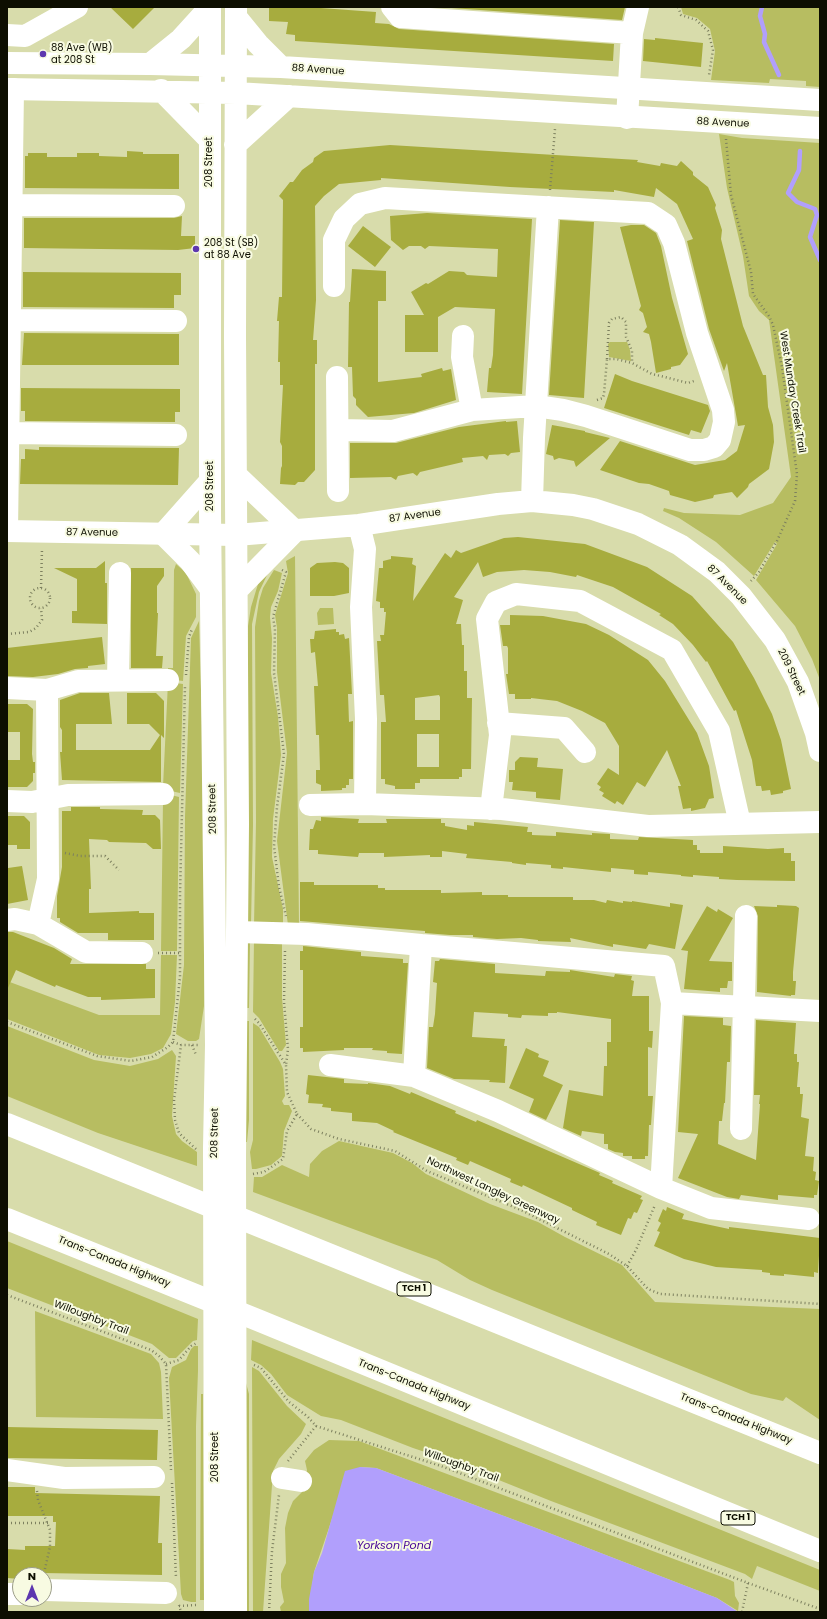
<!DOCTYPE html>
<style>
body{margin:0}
#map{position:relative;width:827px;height:1619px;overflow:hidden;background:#d8dcab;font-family:Poppins,sans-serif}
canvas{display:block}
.frame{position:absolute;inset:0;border:8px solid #0d0e01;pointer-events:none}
.north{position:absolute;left:12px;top:1567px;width:40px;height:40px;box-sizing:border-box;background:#f8fbe2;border:1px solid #9a9c88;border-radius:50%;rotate:0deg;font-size:11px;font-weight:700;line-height:16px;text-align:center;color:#0d0e01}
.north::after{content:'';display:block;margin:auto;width:14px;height:18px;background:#5d37af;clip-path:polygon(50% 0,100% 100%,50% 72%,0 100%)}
</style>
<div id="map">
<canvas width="827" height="1619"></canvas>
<div class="frame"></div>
<div class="north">N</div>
</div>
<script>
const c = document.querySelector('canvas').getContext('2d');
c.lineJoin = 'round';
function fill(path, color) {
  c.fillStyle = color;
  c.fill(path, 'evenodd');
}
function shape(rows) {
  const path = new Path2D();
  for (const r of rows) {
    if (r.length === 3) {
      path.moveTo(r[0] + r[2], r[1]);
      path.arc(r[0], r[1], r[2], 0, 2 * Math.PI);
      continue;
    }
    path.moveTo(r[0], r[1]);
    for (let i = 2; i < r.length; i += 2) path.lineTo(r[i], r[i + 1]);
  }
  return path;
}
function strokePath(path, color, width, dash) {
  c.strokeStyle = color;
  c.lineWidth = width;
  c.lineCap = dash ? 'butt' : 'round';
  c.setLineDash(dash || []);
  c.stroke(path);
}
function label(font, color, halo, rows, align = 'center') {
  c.font = font + ' Poppins,sans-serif';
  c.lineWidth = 4;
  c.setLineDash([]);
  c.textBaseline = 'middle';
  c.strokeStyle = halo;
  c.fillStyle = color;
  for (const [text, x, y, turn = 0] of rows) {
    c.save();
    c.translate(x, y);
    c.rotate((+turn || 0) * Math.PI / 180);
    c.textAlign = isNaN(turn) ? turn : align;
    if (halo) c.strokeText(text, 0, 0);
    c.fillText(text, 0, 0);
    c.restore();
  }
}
fill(shape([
 [681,7,820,7,820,87,806,86,806,81,770,79,769,83,711,80,715,51,710,29,697,18,683,14],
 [719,134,742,138,820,143,820,680,812,659,795,626,756,580,777,544,775,542,754,576,716,542,679,518,663,511,664,508,684,513,740,515,773,503,791,477,769,320,759,311,749,296,743,256,727,188],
 [610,342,627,342,630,350,631,361,609,357,608,344],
 [295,556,299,926,288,925,277,841,287,753,277,672,277,628,275,615,288,573,286,561],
 [176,564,186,573,196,594,196,617,186,636,183,681,168,679,168,668,173,668,174,570],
 [274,570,282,573,278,591,271,607,270,617,272,638,271,673,278,717,281,755,273,819,272,857,283,909,283,925,254,925,256,822,255,627,259,601,263,588],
 [269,571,259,592,252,624,253,825,251,924,247,924,248,626,251,607,258,584],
 [320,608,333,608,334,624,318,625,317,613],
 [199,621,204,795,204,1006,199,1039,196,1041,188,1041,176,1034,184,965,185,817,191,638],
 [168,682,183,684,180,793,171,791,163,787],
 [171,795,179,797,177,951,161,951,163,801],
 [254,939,282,941,282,998,286,1045,282,1051,279,1051,259,1018,253,1012],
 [247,941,250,941,249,1008,246,1008],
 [161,955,177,955,175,1002,171,1034,163,1048,151,1054,130,1058,99,1055,7,1019,7,981,99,1015,160,1015],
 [246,1021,249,1021,249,1120,247,1142,246,1142],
 [253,1023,259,1027,280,1062,283,1069,285,1096,282,1101,284,1105,289,1105,292,1111,284,1131,282,1156,271,1165,256,1169,252,1169,250,1152,253,1140],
 [7,1026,94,1060,130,1066,158,1059,172,1050,176,1056,172,1116,176,1134,182,1141,197,1152,197,1166,98,1133,7,1096],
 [339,1141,393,1153,412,1163,426,1174,490,1204,538,1222,565,1237,622,1265,655,1302,820,1309,820,1420,786,1397,783,1401,751,1394,492,1290,470,1280,437,1260,253,1192,254,1177,262,1177,282,1165,309,1177,310,1164,322,1151],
 [7,1241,198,1319,197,1340,193,1341,176,1358,169,1358,152,1344,7,1288],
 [35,1311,151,1354,159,1363,161,1372,163,1419,36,1417],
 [252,1340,820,1570,820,1591,757,1566,752,1579,745,1574,551,1501,449,1460,413,1448,341,1420,321,1416,287,1395,271,1374,261,1365,251,1360],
 [194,1346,198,1346,198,1371,196,1426,196,1602,191,1602,183,1600,181,1594,169,1378,172,1367,186,1360,191,1349],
 [252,1367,259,1371,287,1406,306,1424,301,1434,279,1459,273,1471,263,1612,253,1612],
 [246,1383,249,1394,249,1612,247,1612],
 [201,1394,203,1394,203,1414,204,1600,200,1600],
 [329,1440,359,1441,730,1580,734,1582,735,1596,739,1603,738,1611,717,1598,536,1528,376,1468,360,1467,333,1516,314,1572,309,1612,281,1612,280,1607,284,1602,281,1587,281,1574,286,1563,285,1528,288,1513,293,1501,303,1491,307,1470,305,1461,314,1450]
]), '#b7bd61');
fill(shape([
 [360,1467,376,1468,536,1528,717,1598,738,1612,309,1612,309,1599,314,1572,322,1553,345,1471]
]), '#b19ffc');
strokePath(shape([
 [762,7,760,16,765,34,764,42,779,75],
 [800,151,799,170,788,193,797,202,815,209,817,215,810,237,820,260]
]), '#b19ffc', 4.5);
fill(shape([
 [110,7,155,7,133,29],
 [269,7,307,7,376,12,375,23,389,24,399,29,614,44,613,61,295,41,295,35,286,34,288,22,269,21],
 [437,7,625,7,622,20],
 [655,38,703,43,701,67,643,61,644,39,655,40],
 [390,145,638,160,637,162,660,166,661,163,677,166,681,161,693,172,693,175,708,187,716,205,715,208,722,230,721,239,743,326,763,375,766,375,768,407,773,425,774,442,769,469,749,484,748,487,737,498,732,492,714,495,713,498,695,502,670,495,669,491,649,484,639,483,600,470,620,441,695,465,725,460,737,451,745,425,738,426,727,363,724,371,709,329,687,241,693,239,677,204,656,188,654,197,614,190,614,192,510,187,381,178,381,180,339,184,324,196,315,206,316,300,313,340,317,340,317,364,315,364,315,470,304,482,298,482,295,485,280,484,281,468,282,466,282,446,280,442,283,385,280,385,280,362,278,362,279,321,277,321,279,297,282,297,283,200,279,196,290,182,293,182,302,170,313,162,314,158,324,151],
 [127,151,143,152,143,154,179,154,179,189,25,188,25,156,28,156,28,153,47,153,47,157,77,157,77,153,99,153,99,156,127,157],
 [427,213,532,219,522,394,487,392,489,368,491,368,493,355,495,309,455,307,438,317,438,352,405,352,405,315,424,315,411,292,426,283,428,284,449,271,464,272,467,275,497,277,498,249,429,246,425,249,421,246,409,246,403,250,391,240,390,216],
 [182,216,181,236,195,236,195,248,178,250,24,248,24,218,174,218],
 [560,220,594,222,584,398,549,395],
 [631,225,644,225,656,233,661,246,672,298,688,354,680,365,671,367,671,369,656,373,651,342,649,334,643,332,647,327,643,313,639,310,641,306,620,227],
 [363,226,391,247,375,267,348,246],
 [352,269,386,271,386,301,378,301,378,382,422,377,421,374,442,368,443,371,451,369,456,400,414,413,368,417,356,405,356,399,353,396,352,367,348,367,349,302,350,302],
 [23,272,181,273,181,295,174,295,174,308,23,307],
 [24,333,179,334,179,365,22,365],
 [615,374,632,381,708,405,710,411,701,433,691,430,689,435,604,408],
 [21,388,180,389,180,412,175,412,175,422,25,421,25,411,21,411],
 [506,421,506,422,517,421,520,452,511,453,508,456,505,454,489,455,487,460,483,456,462,458,463,462,420,472,417,476,413,473,398,476,396,480,391,477,350,478,350,443,396,443,459,427],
 [552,425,585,431,585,432,610,438,576,467,574,461,559,458,554,460,553,456,546,454],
 [39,447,179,448,178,485,20,484,21,459,25,459,25,449,39,450],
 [518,537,585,544,647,567,692,596,733,642,754,678,772,714,781,740,791,789,783,791,783,793,771,795,770,790,762,791,761,786,756,786,752,760,736,710,734,711,707,661,706,662,693,645,673,624,659,615,661,614,613,587,577,575,576,577,550,572,524,570,497,572,483,577,478,562,454,597,463,600,456,624,461,624,462,645,464,645,464,671,467,671,467,698,472,698,471,769,462,769,462,777,459,777,459,779,420,779,420,783,415,783,415,789,395,789,395,786,385,784,385,779,381,779,381,722,386,722,384,695,380,695,377,641,381,641,380,635,384,635,386,612,384,612,384,608,380,608,380,602,376,601,379,568,383,568,383,561,391,559,391,556,413,558,412,564,416,566,413,601,445,553,451,558,456,550,461,553,504,538],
 [439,695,440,697,440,720,415,720,415,698],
 [417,734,439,734,439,767,417,767],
 [105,561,105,583,107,583,107,624,72,623,72,611,77,611,77,579,54,568,96,568],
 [335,562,343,563,349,568,349,593,334,596,310,596,310,568,317,563],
 [131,568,164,568,164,576,157,586,157,613,158,613,156,656,163,656,162,668,131,668],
 [510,615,543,616,586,624,609,635,648,660,665,681,697,733,709,766,714,798,709,799,705,808,691,811,691,808,683,809,678,786,681,786,667,750,645,787,637,782,623,805,617,801,615,804,602,796,604,793,599,790,601,787,597,784,608,768,619,775,619,746,605,723,582,711,557,701,531,698,531,699,515,699,515,694,509,694,506,674,508,674,508,648,507,646,503,646,500,625,510,625],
 [336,629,336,632,339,632,339,635,344,634,345,639,349,638,352,694,348,694,349,722,353,721,353,779,349,779,349,785,346,785,346,788,342,788,342,790,321,791,321,785,316,783,316,770,320,770,319,735,316,735,314,686,318,686,315,652,311,653,310,639,314,639,315,631],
 [102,637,105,664,88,666,88,668,75,669,58,674,33,677,7,676,7,648],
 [80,693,109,693,112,724,76,724,76,750,150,750,160,735,149,724,127,724,127,693,156,693,164,701,164,738,161,735,161,782,62,780,60,752,62,752,62,730,60,727,60,700],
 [7,704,27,704,33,709,32,754,33,762,35,762,35,773,33,773,33,781,27,787,7,787,7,760,20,760,20,732,7,732],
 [520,757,538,758,537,767,563,769,560,800,536,798,536,792,512,790,513,782,509,782,509,770,515,770,515,762],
 [71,807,100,807,100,809,143,810,142,815,155,815,160,820,161,849,153,849,146,843,109,842,107,840,89,839,91,889,89,889,89,913,139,911,139,913,154,913,154,940,108,940,108,933,78,933,60,922,60,918,57,918,57,896,62,867,62,811,71,811],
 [7,816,24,816,30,822,30,849,17,849,17,845,7,845],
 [321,817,359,819,358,823,387,823,386,819,441,819,441,823,445,823,445,826,467,830,467,825,474,826,474,822,528,827,527,832,532,832,532,835,556,836,556,832,592,835,592,833,610,834,610,839,638,840,639,837,693,840,693,845,697,845,697,850,700,850,700,853,723,853,723,846,768,849,784,848,784,853,791,853,791,861,795,861,795,881,737,880,719,879,719,877,693,875,693,877,681,876,681,875,648,872,648,875,634,874,634,870,611,868,611,872,563,867,563,869,551,868,551,865,526,863,526,865,512,863,512,862,466,858,467,854,442,851,442,857,430,857,430,855,384,857,384,853,359,853,358,857,318,854,318,850,309,850,310,829,313,829,316,820,321,821],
 [22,866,28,900,7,904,8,868],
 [300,882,314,882,314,885,378,885,378,888,385,888,385,890,441,890,441,893,482,892,482,895,508,895,508,897,573,897,573,900,594,900,606,903,607,900,623,903,623,901,632,902,632,901,670,907,670,903,683,905,675,949,649,944,646,949,613,944,613,947,570,938,571,942,538,941,538,940,521,938,497,939,473,937,473,935,450,935,425,933,425,931,300,921],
 [777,905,796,906,799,908,793,972,793,981,796,981,795,995,791,995,791,996,757,992,758,916,754,906,777,907],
 [707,906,717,912,718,909,733,918,709,961,732,962,732,981,728,981,727,988,720,988,720,992,684,989,688,951,681,950],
 [7,932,13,932,54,948,72,959,70,964,146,964,146,969,155,969,155,998,101,1000,101,997,88,997,56,985,55,987,16,970,7,990],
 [303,946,361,952,361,956,403,959,403,963,408,963,402,1054,387,1053,387,1051,372,1050,373,1048,344,1048,344,1050,303,1052,303,1048,300,1048,300,1027,303,1027,303,970,300,970,300,951,303,951],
 [440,959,495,964,495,973,545,976,546,971,570,972,570,970,614,977,615,974,632,976,631,980,634,981,632,996,649,996,649,1031,653,1031,652,1048,648,1047,648,1096,653,1096,651,1125,649,1125,648,1156,645,1156,645,1159,632,1159,632,1156,623,1156,623,1153,615,1152,608,1149,608,1144,604,1144,604,1134,582,1131,581,1136,563,1128,569,1090,603,1096,604,1066,607,1066,607,1042,611,1042,611,1019,557,1012,557,1013,548,1013,548,1016,522,1015,521,1018,508,1017,508,1014,474,1012,472,1037,505,1039,504,1046,507,1046,505,1083,489,1082,490,1080,454,1079,427,1068,429,1027,433,1027,435,1014,437,983,433,982,435,961,439,961],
 [684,1016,723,1018,723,1025,731,1026,730,1062,727,1062,725,1103,724,1103,722,1121,719,1121,718,1144,756,1160,760,1104,759,1104,760,1095,754,1095,756,1020,796,1023,794,1054,797,1054,797,1062,799,1062,797,1087,800,1087,800,1094,803,1094,801,1117,809,1119,805,1156,814,1157,813,1171,816,1172,815,1180,819,1181,817,1195,814,1195,814,1198,778,1195,778,1200,741,1195,739,1199,727,1197,678,1178,698,1134,678,1132],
 [526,1048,539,1054,538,1057,549,1061,543,1076,563,1085,546,1120,529,1112,534,1099,509,1088],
 [308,1075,344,1079,344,1083,368,1084,368,1083,390,1086,410,1094,411,1092,456,1111,455,1113,476,1122,477,1120,600,1173,599,1175,613,1181,612,1183,642,1196,640,1199,643,1200,637,1213,634,1212,631,1219,628,1218,621,1235,596,1225,597,1222,572,1210,572,1208,523,1185,522,1187,510,1182,511,1179,470,1161,468,1165,456,1160,457,1158,393,1132,394,1131,377,1123,352,1121,352,1113,331,1111,331,1108,322,1107,323,1104,308,1103,309,1095,306,1094],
 [667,1207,684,1214,682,1219,729,1229,729,1227,746,1229,820,1238,818,1273,814,1272,814,1277,784,1274,784,1276,770,1275,770,1273,762,1272,762,1270,716,1267,684,1259,654,1246,660,1232,657,1231,661,1223,658,1221,663,1209,666,1211],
 [7,1427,158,1430,157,1460,7,1458],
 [7,1487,35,1487,35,1493,160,1496,158,1543,162,1543,162,1575,42,1573,42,1575,20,1575,20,1579,7,1578,7,1549,25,1550,25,1546,55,1546,56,1522,53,1522,53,1516,7,1516]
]), '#a7ac3e');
strokePath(shape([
 [678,7,681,15,696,20,708,31,713,50,709,75],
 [726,139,731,195,751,272,753,294,769,316,773,325,782,367,797,474,795,501,777,541,759,572,751,581],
 [550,190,555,129],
 [607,359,609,323,612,319,621,317,626,322,626,337,632,351,632,363],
 [597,400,603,398,604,394,607,359,616,359,632,363,652,374,665,377,688,383,694,381],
 [282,570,286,572,273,617,275,629,274,673,284,754,277,807,274,846,279,887,286,916],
 [41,588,42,549],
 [40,598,10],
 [7,634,29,632,36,628,42,620,41,608],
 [186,675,189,637,192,629],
 [65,853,80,856,105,856,119,870],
 [285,951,284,1002,288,1049,286,1065],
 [158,953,180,953],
 [7,1022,97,1056,131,1061,152,1057,168,1047,173,1042,180,977,180,895,185,686],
 [173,1042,181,1045],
 [192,1045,196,1055],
 [297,1114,311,1129,339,1139,395,1151,427,1171,521,1210,609,1254,627,1266,648,1289,660,1294,820,1304],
 [196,1149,179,1133,175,1120,174,1100,181,1045,198,1045],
 [253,1174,264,1172,283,1159,287,1131,297,1114,287,1092,286,1065,259,1023,254,1018],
 [627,1266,636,1250,655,1205],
 [7,1295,151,1350,159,1356,166,1364,171,1470],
 [166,1364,179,1360,191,1346,197,1343],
 [254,1365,261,1368,289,1402,308,1417,316,1426,441,1466,748,1583,742,1612],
 [288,1461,316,1426],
 [172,1483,176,1578],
 [37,1491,38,1500,50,1530,50,1547,44,1573],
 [7,1523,48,1523],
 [748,1583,820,1609],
 [179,1605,181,1612],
 [179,1606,197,1605],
 [269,1612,272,1551,279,1495]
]), '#7d805f', 2.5, [1, 3]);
strokePath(shape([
 [392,7,400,17,632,33,627,118],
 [632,33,638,7],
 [7,35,25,36,77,7],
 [12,205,174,206],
 [334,286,334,240,344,219,360,204,385,198,648,213,666,225,674,243,697,333,723,410,724,422,720,440,714,447,704,450,690,450,586,416,563,410,536,406,472,410,393,431,338,430],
 [10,320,176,321],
 [463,336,462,357,472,410],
 [337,377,338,491],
 [9,433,176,435],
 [532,501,534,438,548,207],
 [359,525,365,549,361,607,366,719,365,804,502,809,648,826,820,822],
 [7,531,236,535,359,525,498,504,532,501,573,505,593,509,638,524,680,545,717,572,741,596,775,640,798,682,816,733,820,751],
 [7,531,13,89],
 [118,680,120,573],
 [7,688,47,690,78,681,168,680],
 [47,690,48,879,38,924,86,952,142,953],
 [498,723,564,728,585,752],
 [7,801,32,802,68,795,163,794],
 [310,805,365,804],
 [491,809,500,735,487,619,496,602,516,594,580,601,672,650,719,731,740,824],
 [7,920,15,919,38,924],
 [237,932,307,934,421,945],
 [421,945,664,966,672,1003,661,1188,498,1111,414,1076,421,945],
 [672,1003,820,1011],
 [330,1065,414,1076],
 [741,1129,746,916],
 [661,1188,711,1208,809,1219],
 [7,1470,64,1478,154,1477],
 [282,1478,301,1481],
 [44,1590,166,1593],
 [7,1594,20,1594]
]), '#fff', 22);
strokePath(shape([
 [210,7,210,514,216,1045,214,1148,215,1612],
 [236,17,258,44,281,67],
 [7,63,150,64,281,67,820,100],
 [150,64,181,39,210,7],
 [7,89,236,93,820,128],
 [161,90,209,139],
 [235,145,289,96],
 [236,475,295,531,237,590],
 [210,481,163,534,190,561,210,588],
 [236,1612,235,1156,238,824,235,336,236,7]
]), '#fff', 22);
strokePath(shape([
 [7,1124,820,1453],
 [7,1219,260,1321,820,1551]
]), '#fff', 22);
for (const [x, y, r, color] of [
 [43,54,4,"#5d37af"],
 [196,249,4,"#5d37af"]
]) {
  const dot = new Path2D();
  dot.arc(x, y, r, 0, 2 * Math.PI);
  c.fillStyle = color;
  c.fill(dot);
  strokePath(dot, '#f8fbe2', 1.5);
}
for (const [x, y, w] of [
 [414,1289,34],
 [738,1518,34]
]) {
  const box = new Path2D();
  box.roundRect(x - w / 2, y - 7, w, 14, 3);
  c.fillStyle = '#f8fbe2';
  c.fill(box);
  strokePath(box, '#0d0e01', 1);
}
label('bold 9px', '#0d0e01', null, [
 ["TCH 1",414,1289],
 ["TCH 1",738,1518]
]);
label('10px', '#0d0e01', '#f8fbe2', [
 ["88 Ave (WB)",51,48],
 ["at 208 St",51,60],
 ["208 St (SB)",204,243],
 ["at 88 Ave",204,255]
], 'left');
label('10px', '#0d0e01', '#f8fbe2', [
 ["88 Avenue",318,70,4],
 ["88 Avenue",723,123,3],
 ["208 Street",209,162,-90],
 ["West Munday Creek Trail",792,392,81],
 ["208 Street",210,486,-90],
 ["87 Avenue",415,516,-8],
 ["87 Avenue",92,533,1],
 ["87 Avenue",727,585,45],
 ["209 Street",791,672,64],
 ["208 Street",213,809,-91],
 ["208 Street",215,1133,-89],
 ["Northwest Langley Greenway",493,1191,25],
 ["Trans-Canada Highway",114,1262,22],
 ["Willoughby Trail",91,1318,21],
 ["Trans-Canada Highway",414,1385,22],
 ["Trans-Canada Highway",736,1419,22],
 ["208 Street",215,1457,-90],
 ["Willoughby Trail",461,1466,20]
]);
label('italic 11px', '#450396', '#f8fbe2', [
 ["Yorkson Pond",394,1546]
]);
</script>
